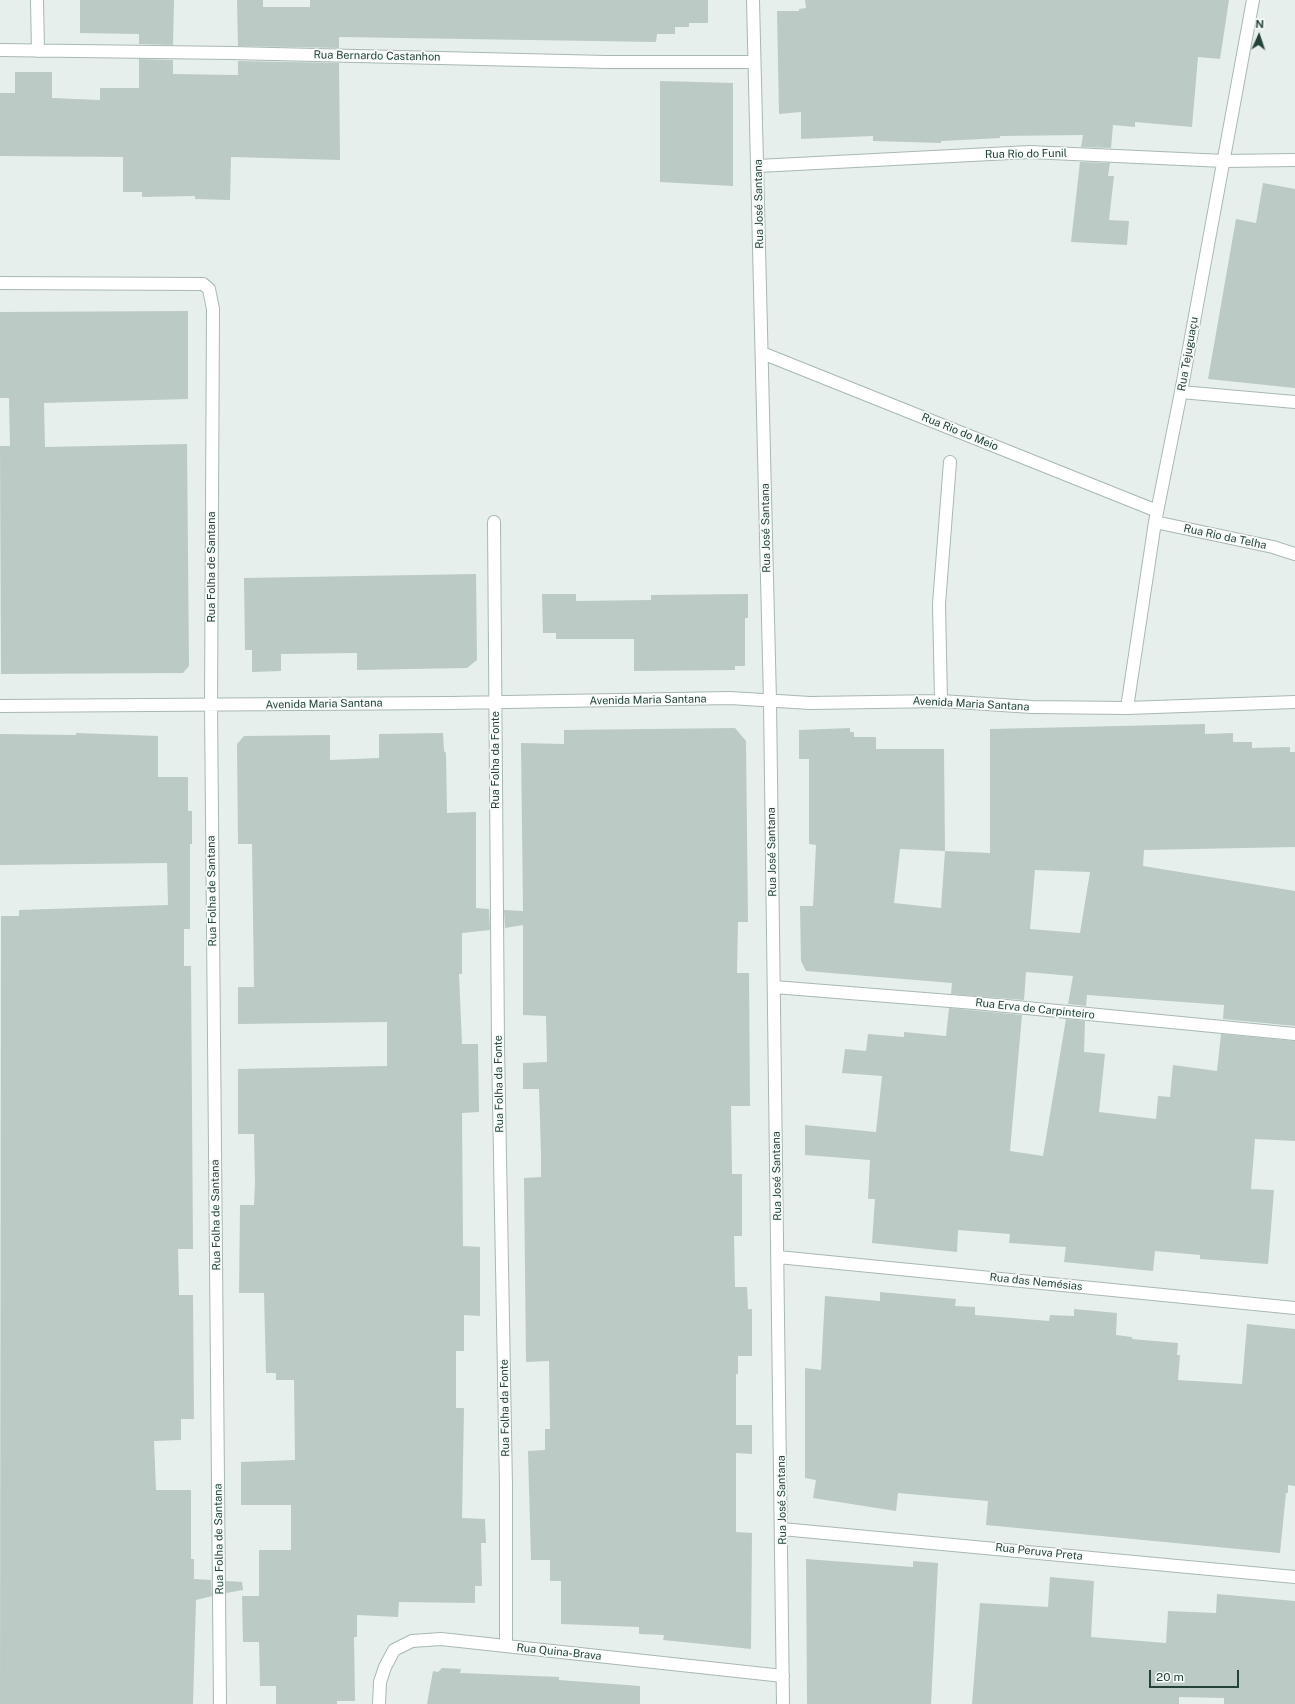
<!DOCTYPE html>
<meta charset="utf-8">
<style>
body{margin:0}
#map{position:relative;width:1295px;height:1704px;overflow:hidden;background:#e6efeb;font-family:"Public Sans",sans-serif}
canvas{display:block}
.north{position:absolute;left:1239px;top:16px;width:40px;height:40px;-webkit-text-stroke:3px #f7fbf9;paint-order:stroke;rotate:3deg;font-size:11px;font-weight:700;line-height:16px;text-align:center;color:#24423a}
.north::after{content:'';display:block;margin:auto;width:14px;height:18px;background:#24423a;clip-path:polygon(50% 0,100% 100%,50% 72%,0 100%)}
.scale{position:absolute;left:1149px;top:1670px;width:90px;height:18px;box-sizing:border-box;border:2px solid #24423a;border-top:0;padding-left:5px;font-size:12px;line-height:14px;white-space:nowrap;color:#24423a;-webkit-text-stroke:3px #f7fbf9;paint-order:stroke}
</style>
<div id="map">
<canvas width="1295" height="1704"></canvas>
<div class="north">N</div>
<div class="scale">20 m</div>
</div>
<script>
const c = document.querySelector('canvas').getContext('2d');
c.lineJoin = 'round';
function fill(path, color) {
  c.fillStyle = color;
  c.fill(path, 'evenodd');
}
function shape(rows) {
  const path = new Path2D();
  for (const r of rows) {
    path.moveTo(r[0], r[1]);
    for (let i = 2; i < r.length; i += 2) path.lineTo(r[i], r[i + 1]);
  }
  return path;
}
function strokePath(path, color, width, dash) {
  c.strokeStyle = color;
  c.lineWidth = width;
  c.lineCap = dash ? 'butt' : 'round';
  c.setLineDash(dash || []);
  c.stroke(path);
}
function label(font, color, halo, rows, align = 'center') {
  c.font = font + ' "Public Sans",sans-serif';
  c.lineWidth = 3.5;
  c.setLineDash([]);
  c.textBaseline = 'middle';
  c.strokeStyle = halo;
  c.fillStyle = color;
  for (const [text, x, y, turn = 0] of rows) {
    c.save();
    c.translate(x, y);
    c.rotate((+turn || 0) * Math.PI / 180);
    c.textAlign = isNaN(turn) ? turn : align;
    if (halo) c.strokeText(text, 0, 0);
    c.fillText(text, 0, 0);
    c.restore();
  }
}
fill(shape([
 [80,0,174,0,173,45,139,44,139,34,80,33],
 [237,0,263,0,263,7,310,7,310,0,708,0,708,23,689,23,689,27,675,27,675,34,657,34,656,42,339,37,339,48,238,46],
 [805,0,1229,0,1220,59,1198,57,1192,127,1135,122,1135,127,1113,125,1111,148,1081,147,1083,135,1000,136,1000,138,941,141,941,143,873,141,873,136,801,139,801,112,779,114,777,11,799,11,799,9,806,8],
 [139,59,173,60,173,74,238,75,238,61,339,63,340,160,231,157,230,200,195,199,195,196,142,197,142,192,123,192,123,157,0,156,0,93,15,93,15,72,52,72,52,98,100,100,100,88,139,88],
 [660,81,733,83,733,186,660,182],
 [1080,162,1110,163,1108,176,1114,176,1109,220,1129,221,1127,245,1071,242],
 [1263,183,1295,189,1295,388,1208,379,1236,219,1256,223],
 [188,311,188,399,44,403,45,447,187,444,189,666,183,673,1,674,0,446,10,446,9,398,0,398,0,312],
 [476,574,477,660,467,668,357,670,357,653,281,654,281,671,252,672,252,650,245,650,244,578],
 [542,594,576,594,576,601,651,600,651,595,748,594,748,618,745,618,745,666,735,666,735,670,634,671,634,639,556,639,556,633,543,633],
 [1205,724,1205,734,1233,733,1233,742,1252,742,1252,748,1290,747,1290,752,1295,752,1295,847,1144,850,1143,866,1295,891,1295,1026,1223,1019,1224,1005,1087,995,1086,1006,1068,1004,1073,976,1026,972,1024,1000,951,994,952,983,806,971,801,961,800,906,813,906,816,845,809,844,809,759,799,759,799,730,850,728,850,732,854,732,854,737,876,737,876,749,944,749,945,851,990,853,990,729],
 [900,849,945,851,941,908,894,903],
 [1035,870,1090,872,1080,933,1030,929],
 [735,728,746,741,748,922,738,922,737,973,749,973,750,1106,731,1106,732,1174,742,1174,742,1236,734,1236,735,1287,747,1287,748,1309,752,1309,752,1356,738,1356,738,1374,736,1374,736,1425,752,1425,752,1454,736,1453,736,1532,752,1533,751,1649,663,1640,664,1635,639,1634,639,1627,561,1624,561,1581,550,1581,550,1560,531,1560,528,1451,545,1450,545,1429,550,1429,549,1361,526,1362,524,1178,541,1177,541,1154,539,1089,523,1089,523,1063,547,1062,546,1016,523,1015,523,925,505,928,504,910,523,911,521,743,564,744,564,730],
 [76,733,158,736,158,777,188,777,188,811,192,811,192,844,190,844,190,929,184,929,184,966,191,966,193,1249,178,1249,179,1295,193,1295,194,1419,181,1419,181,1440,154,1441,156,1490,191,1490,191,1559,194,1559,194,1579,211,1580,212,1596,196,1600,193,1704,0,1704,1,916,19,916,19,910,168,905,167,863,0,865,0,734,76,735],
 [443,733,444,751,446,753,447,813,476,812,476,908,489,909,490,930,462,933,462,974,459,974,462,1044,478,1044,479,1112,462,1113,463,1246,480,1247,480,1316,464,1315,464,1351,456,1351,456,1408,464,1408,462,1518,485,1519,486,1543,481,1543,482,1586,475,1586,475,1603,399,1602,398,1617,357,1615,357,1637,354,1637,355,1701,337,1701,337,1704,276,1704,276,1686,260,1686,259,1642,243,1642,242,1596,259,1596,259,1550,291,1550,291,1505,241,1505,241,1462,295,1460,294,1380,276,1380,276,1373,266,1373,264,1293,239,1293,240,1205,254,1205,255,1183,254,1134,238,1134,238,1069,387,1066,387,1022,238,1024,238,987,254,987,252,844,238,844,237,744,244,736,330,735,330,760,379,758,379,734],
 [949,1008,1022,1015,1010,1151,1043,1156,1066,1019,1085,1021,1084,1052,1105,1054,1099,1112,1156,1119,1158,1096,1170,1097,1173,1065,1217,1071,1221,1034,1295,1041,1295,1141,1255,1139,1251,1189,1274,1190,1268,1264,1200,1259,1200,1255,1155,1251,1153,1271,1064,1262,1066,1247,1009,1243,1010,1234,958,1230,957,1252,872,1243,875,1199,868,1199,870,1160,805,1155,805,1125,876,1132,882,1076,842,1073,845,1049,866,1051,868,1034,904,1037,904,1032,946,1036],
 [880,1292,956,1299,955,1306,975,1307,975,1315,1049,1321,1050,1315,1074,1316,1074,1309,1117,1313,1116,1335,1132,1337,1132,1339,1178,1343,1177,1355,1180,1355,1178,1380,1242,1384,1247,1324,1295,1329,1295,1486,1288,1485,1288,1493,1286,1493,1280,1553,986,1525,988,1501,898,1493,896,1511,813,1498,816,1480,805,1478,805,1368,821,1370,825,1296,880,1301],
 [806,1559,913,1567,913,1561,938,1563,931,1704,807,1704],
 [1050,1577,1094,1581,1091,1637,1166,1643,1168,1611,1216,1613,1217,1594,1295,1601,1295,1704,1224,1704,1224,1698,1179,1697,1179,1704,972,1704,980,1603,1048,1607],
 [226,1581,242,1582,243,1590,226,1593],
 [442,1668,461,1669,460,1673,559,1677,559,1680,640,1686,640,1704,427,1704,433,1671,438,1672]
]), '#bbcac4');
const minor = shape([
 [37,0,38,51],
 [753,0,770,701,783,1704],
 [0,50,232,53,606,62,754,62],
 [758,166,1030,152,1224,161,1295,160],
 [0,283,203,284,209,289,213,309,211,705,220,1704],
 [762,353,1157,511],
 [1181,392,1295,402],
 [494,522,498,1046,506,1486,506,1646],
 [1155,522,1273,547,1295,554],
 [941,701,939,604,950,462],
 [0,706,450,703,730,698,810,703,941,701,1032,707,1127,708,1295,702],
 [1127,708,1155,522,1181,392,1253,0],
 [774,987,975,1003,1295,1034],
 [778,1257,1295,1308],
 [782,1529,1295,1577],
 [379,1704,380,1682,385,1667,394,1650,412,1641,441,1639,783,1676]
]);
strokePath(minor, '#a8b8b2', 14);
strokePath(minor, '#fff', 12);
label('11px', '#24423a', '#f7fbf9', [
 ["Rua Bernardo Castanhon",377,56,1],
 ["Rua Rio do Funil",1026,154,-1],
 ["Rua José Santana",759,204,-91],
 ["Rua Tejuguaçu",1188,354,-80],
 ["Rua Rio do Meio",960,432,22],
 ["Rua José Santana",766,528,-91],
 ["Rua Rio da Telha",1225,537,12],
 ["Rua Folha de Santana",212,567,-90],
 ["Avenida Maria Santana",648,700,-1],
 ["Avenida Maria Santana",324,704,-1],
 ["Avenida Maria Santana",971,704,3],
 ["Rua Folha da Fonte",496,760,-90],
 ["Rua José Santana",772,852,-91],
 ["Rua Folha de Santana",212,891,-91],
 ["Rua Erva de Carpinteiro",1035,1009,6],
 ["Rua Folha da Fonte",499,1084,-91],
 ["Rua José Santana",777,1176,-91],
 ["Rua Folha de Santana",216,1215,-91],
 ["Rua das Nemésias",1036,1282,6],
 ["Rua Folha da Fonte",505,1408,-91],
 ["Rua José Santana",782,1500,-91],
 ["Rua Folha de Santana",219,1539,-91],
 ["Rua Peruva Preta",1039,1552,6],
 ["Rua Quina-Brava",559,1652,6]
]);
</script>
